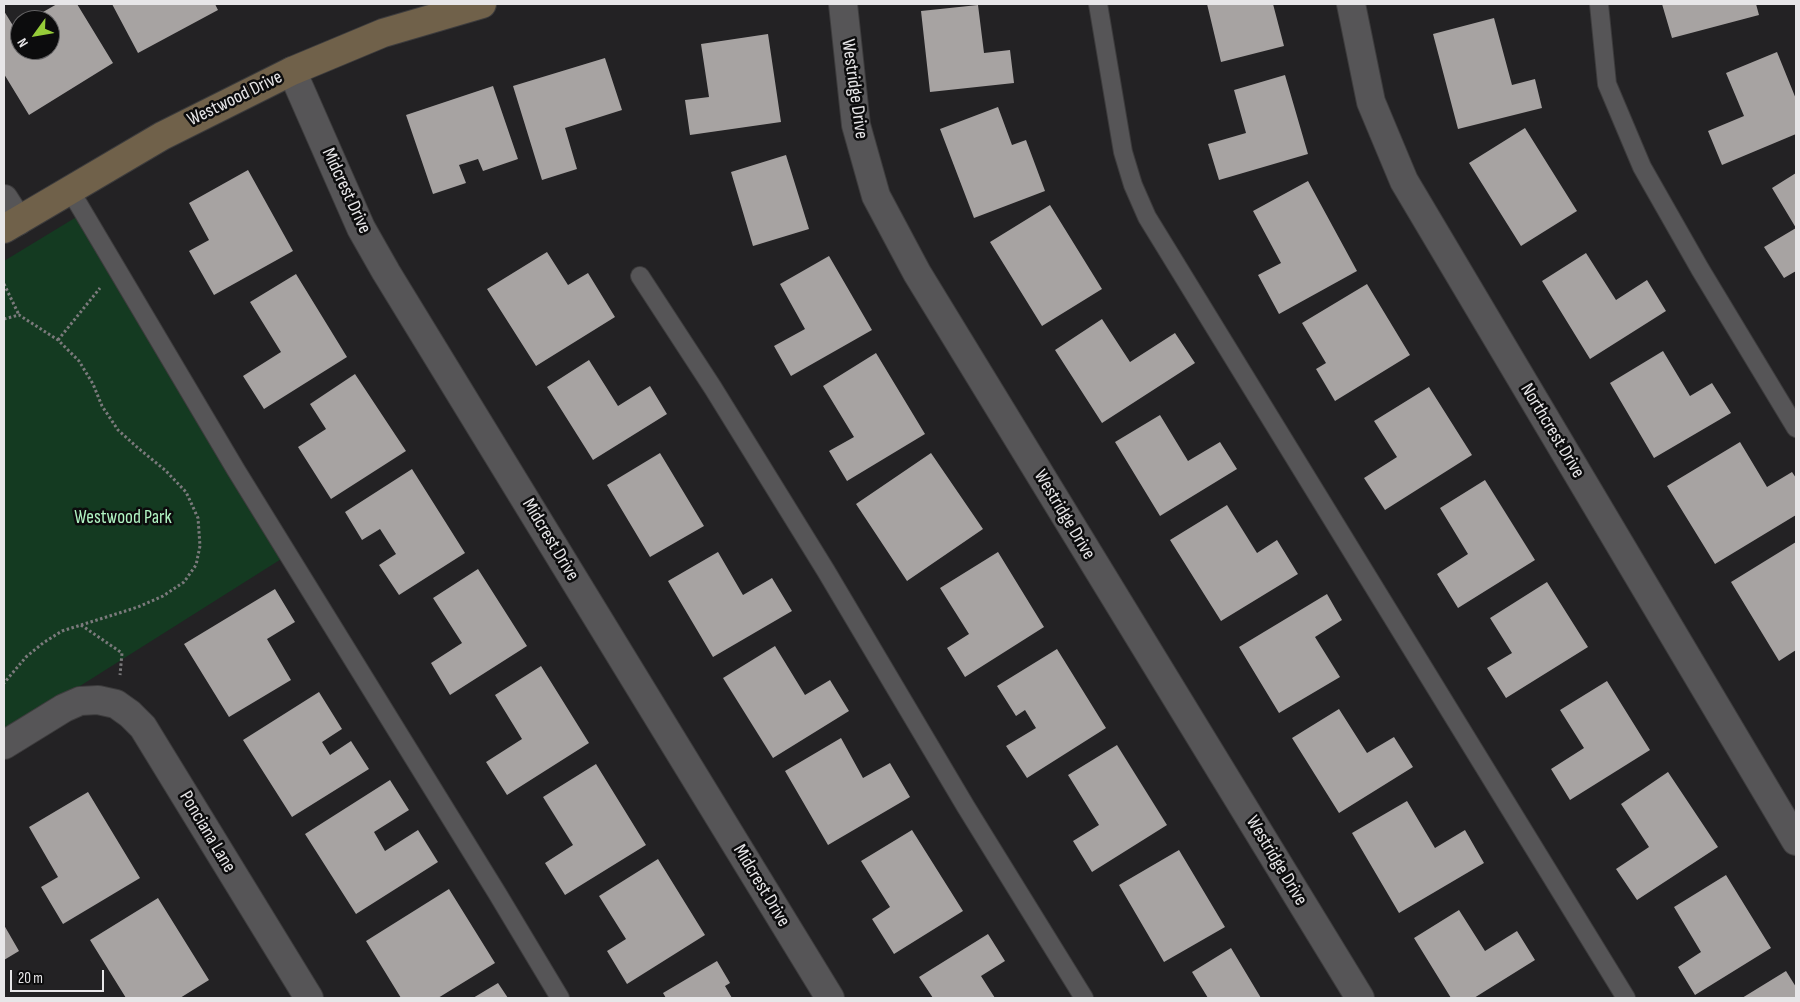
<!DOCTYPE html>
<style>
body{margin:0}
#map{position:relative;width:1800px;height:1002px;overflow:hidden;background:#232224;font-family:"Sofia Sans Condensed",sans-serif}
canvas{display:block}
.frame{position:absolute;inset:0;border:5px solid #e7e6e8;pointer-events:none}
.north{position:absolute;left:10px;top:10px;width:50px;height:50px;box-sizing:border-box;background:#0c0c0d;border:1px solid #646365;border-radius:50%;rotate:238deg;font-size:14px;font-weight:700;line-height:20px;text-align:center;color:#e7e6e8}
.north::after{content:'';display:block;margin:auto;width:18px;height:22px;background:#96cc39;clip-path:polygon(50% 0,100% 100%,50% 72%,0 100%)}
.scale{position:absolute;left:10px;top:970px;width:94px;height:22px;box-sizing:border-box;border:2px solid #e7e6e8;border-top:0;padding-left:6px;font-size:15px;line-height:18px;white-space:nowrap;color:#e7e6e8;-webkit-text-stroke:4px #0c0c0d;paint-order:stroke}
</style>
<div id="map">
<canvas width="1800" height="1002"></canvas>
<div class="frame"></div>
<div class="north">N</div>
<div class="scale">20 m</div>
</div>
<script>
const c = document.querySelector('canvas').getContext('2d');
c.lineJoin = 'round';
function fill(path, color) {
  c.fillStyle = color;
  c.fill(path, 'evenodd');
}
function shape(rows) {
  const path = new Path2D();
  for (const r of rows) {
    path.moveTo(r[0], r[1]);
    for (let i = 2; i < r.length; i += 2) path.lineTo(r[i], r[i + 1]);
  }
  return path;
}
function strokePath(path, color, width, dash) {
  c.strokeStyle = color;
  c.lineWidth = width;
  c.lineCap = dash ? 'butt' : 'round';
  c.setLineDash(dash || []);
  c.stroke(path);
}
function label(font, color, halo, rows, align = 'center') {
  c.font = font + ' "Sofia Sans Condensed",sans-serif';
  c.lineWidth = 5;
  c.setLineDash([]);
  c.textBaseline = 'middle';
  c.strokeStyle = halo;
  c.fillStyle = color;
  for (const [text, x, y, turn = 0] of rows) {
    c.save();
    c.translate(x, y);
    c.rotate((+turn || 0) * Math.PI / 180);
    c.textAlign = isNaN(turn) ? turn : align;
    if (halo) c.strokeText(text, 0, 0);
    c.fillText(text, 0, 0);
    c.restore();
  }
}
fill(shape([
 [78,216,286,556,4,734,4,261]
]), '#143a21');
fill(shape([
 [57,4,77,4,113,63,29,115,4,74,4,11,20,37,20,50,50,50,50,20,48,20,43,12],
 [112,4,215,4,218,10,138,53],
 [1207,4,1273,4,1284,46,1221,62],
 [1662,4,1756,4,1759,15,1672,38],
 [978,5,984,53,1010,50,1014,83,930,92,921,11],
 [1494,18,1512,85,1535,79,1542,108,1458,129,1433,34],
 [768,34,781,122,690,135,685,100,709,97,701,44],
 [1777,52,1796,99,1796,134,1722,165,1708,131,1744,116,1726,73],
 [605,58,622,110,565,128,577,169,542,180,513,86],
 [1285,75,1308,154,1219,180,1208,144,1246,133,1234,90],
 [493,86,518,159,483,171,478,159,459,165,466,183,433,194,406,115],
 [998,107,1012,145,1026,140,1045,191,974,218,940,129],
 [1525,128,1577,211,1521,246,1469,163],
 [786,155,809,229,753,246,731,172],
 [248,170,293,251,214,295,189,251,209,240,189,203],
 [1796,173,1796,271,1784,278,1764,247,1796,228,1772,188],
 [1308,181,1357,271,1279,314,1258,275,1281,263,1253,211],
 [1050,205,1102,289,1042,326,990,242],
 [547,252,568,285,588,273,615,317,536,366,487,289],
 [1586,253,1616,300,1647,280,1666,311,1590,359,1542,281],
 [829,256,872,330,791,376,774,346,805,329,780,284],
 [296,274,347,357,264,409,243,376,281,352,250,302],
 [1367,284,1410,355,1335,401,1316,369,1326,363,1302,323],
 [1102,319,1130,362,1175,333,1195,363,1102,423,1055,350],
 [1663,351,1690,396,1712,383,1731,413,1654,458,1610,383],
 [876,353,925,434,847,481,829,451,854,437,823,386],
 [589,360,618,406,650,386,667,414,593,460,547,387],
 [355,374,406,451,331,499,298,447,326,429,310,404],
 [1429,387,1472,455,1385,510,1364,478,1397,457,1374,421],
 [1160,415,1188,461,1220,442,1237,469,1160,516,1115,442],
 [1740,442,1767,487,1792,472,1796,478,1796,515,1715,564,1667,486],
 [660,453,704,526,650,557,607,485],
 [931,453,983,529,907,581,856,504],
 [412,469,465,553,399,595,379,565,396,554,380,529,362,540,345,512],
 [1485,480,1535,560,1458,608,1437,574,1468,554,1440,508],
 [1227,505,1257,553,1277,540,1298,574,1221,621,1170,540],
 [1796,542,1796,650,1779,661,1731,582],
 [718,552,743,595,772,578,792,611,713,657,668,581],
 [998,552,1044,627,965,677,947,648,969,634,940,588],
 [478,569,527,646,450,695,431,663,462,643,433,598],
 [1547,582,1588,647,1506,698,1487,668,1512,653,1490,618],
 [275,589,295,622,267,639,291,680,229,717,184,644],
 [1327,594,1342,620,1315,637,1340,677,1279,713,1239,647],
 [775,646,805,695,830,680,849,711,773,758,723,678],
 [1057,649,1106,728,1027,778,1006,746,1036,728,1025,710,1016,716,997,686],
 [541,666,589,743,507,795,486,762,522,739,495,695],
 [1607,681,1650,750,1570,800,1551,769,1584,748,1560,710],
 [319,692,342,729,322,742,330,755,351,741,369,769,292,817,243,740],
 [1339,709,1367,753,1394,737,1413,767,1339,813,1292,738],
 [841,738,863,778,890,763,910,797,828,845,785,771],
 [1117,745,1167,825,1092,872,1073,841,1099,825,1068,775],
 [596,764,646,845,565,895,545,863,573,845,543,797],
 [1668,772,1718,847,1637,900,1616,869,1649,847,1621,804],
 [390,780,409,810,374,832,385,851,418,830,438,862,356,914,305,834],
 [88,792,140,878,63,924,41,887,58,877,29,827],
 [1407,801,1435,848,1465,830,1484,863,1399,913,1352,833],
 [912,830,963,911,894,954,872,919,890,907,861,861],
 [1179,850,1225,927,1164,962,1119,885],
 [658,859,705,935,627,984,607,951,626,939,599,896],
 [1726,875,1771,948,1695,995,1678,967,1701,952,1674,907],
 [449,889,495,963,438,998,401,998,366,941],
 [158,898,209,980,180,998,126,998,90,940],
 [1459,910,1485,951,1517,931,1535,960,1474,998,1451,998,1414,938],
 [4,925,19,951,4,960],
 [988,934,1005,961,981,976,995,998,933,998,919,977],
 [1231,948,1261,998,1208,998,1192,972],
 [717,961,730,983,725,986,732,998,666,998,663,993],
 [1786,971,1796,987,1796,998,1742,998],
 [498,983,508,998,473,998]
]), '#a7a3a2');
const lane = shape([
 [1098,4,1123,152,1133,185,1147,217,1626,998],
 [1599,4,1607,84,1642,167,1700,269,1796,428],
 [70,190,236,470,497,893,560,998],
 [640,276,713,388,826,571,966,807,1084,998]
]);
const street = shape([
 [843,4,856,125,876,196,917,273,1360,998],
 [1351,4,1371,102,1404,181,1796,841],
 [292,71,361,228,386,272,830,998],
 [4,199,18,221],
 [4,745,64,708,80,701,98,700,116,704,130,714,143,727,309,998]
]);
const secondary = shape([
 [4,229,162,136,292,71,383,33,482,4]
]);
strokePath(lane, '#3d3c3d', 20);
strokePath(street, '#3d3c3d', 30);
strokePath(secondary, '#3d3c3d', 30);
strokePath(shape([
 [4,284,19,315],
 [4,319,19,315,58,340,79,361,93,384,102,406,118,430,138,448,165,470,186,492,198,518,200,546,196,565,184,582,163,596,138,607,62,631,43,643,26,657,4,683],
 [58,340,100,288],
 [81,625,122,653,120,675]
]), '#7b7a7c', 3, [2.5, 2.5]);
strokePath(lane, '#565557', 18);
strokePath(street, '#565557', 28);
strokePath(secondary, '#70614a', 28);
label('19px', '#e7e6e8', '#0c0c0d', [
 ["Westridge Drive",854,89,82],
 ["Westwood Drive",235,99,-26],
 ["Midcrest Drive",346,191,65],
 ["Northcrest Drive",1552,431,59],
 ["Westridge Drive",1064,515,59],
 ["Midcrest Drive",550,540,59],
 ["Ponciana Lane",207,832,59],
 ["Westridge Drive",1276,861,59],
 ["Midcrest Drive",761,886,59]
]);
label('19px', '#b1f4c3', '#0c0c0d', [
 ["Westwood Park",123,518]
]);
</script>
